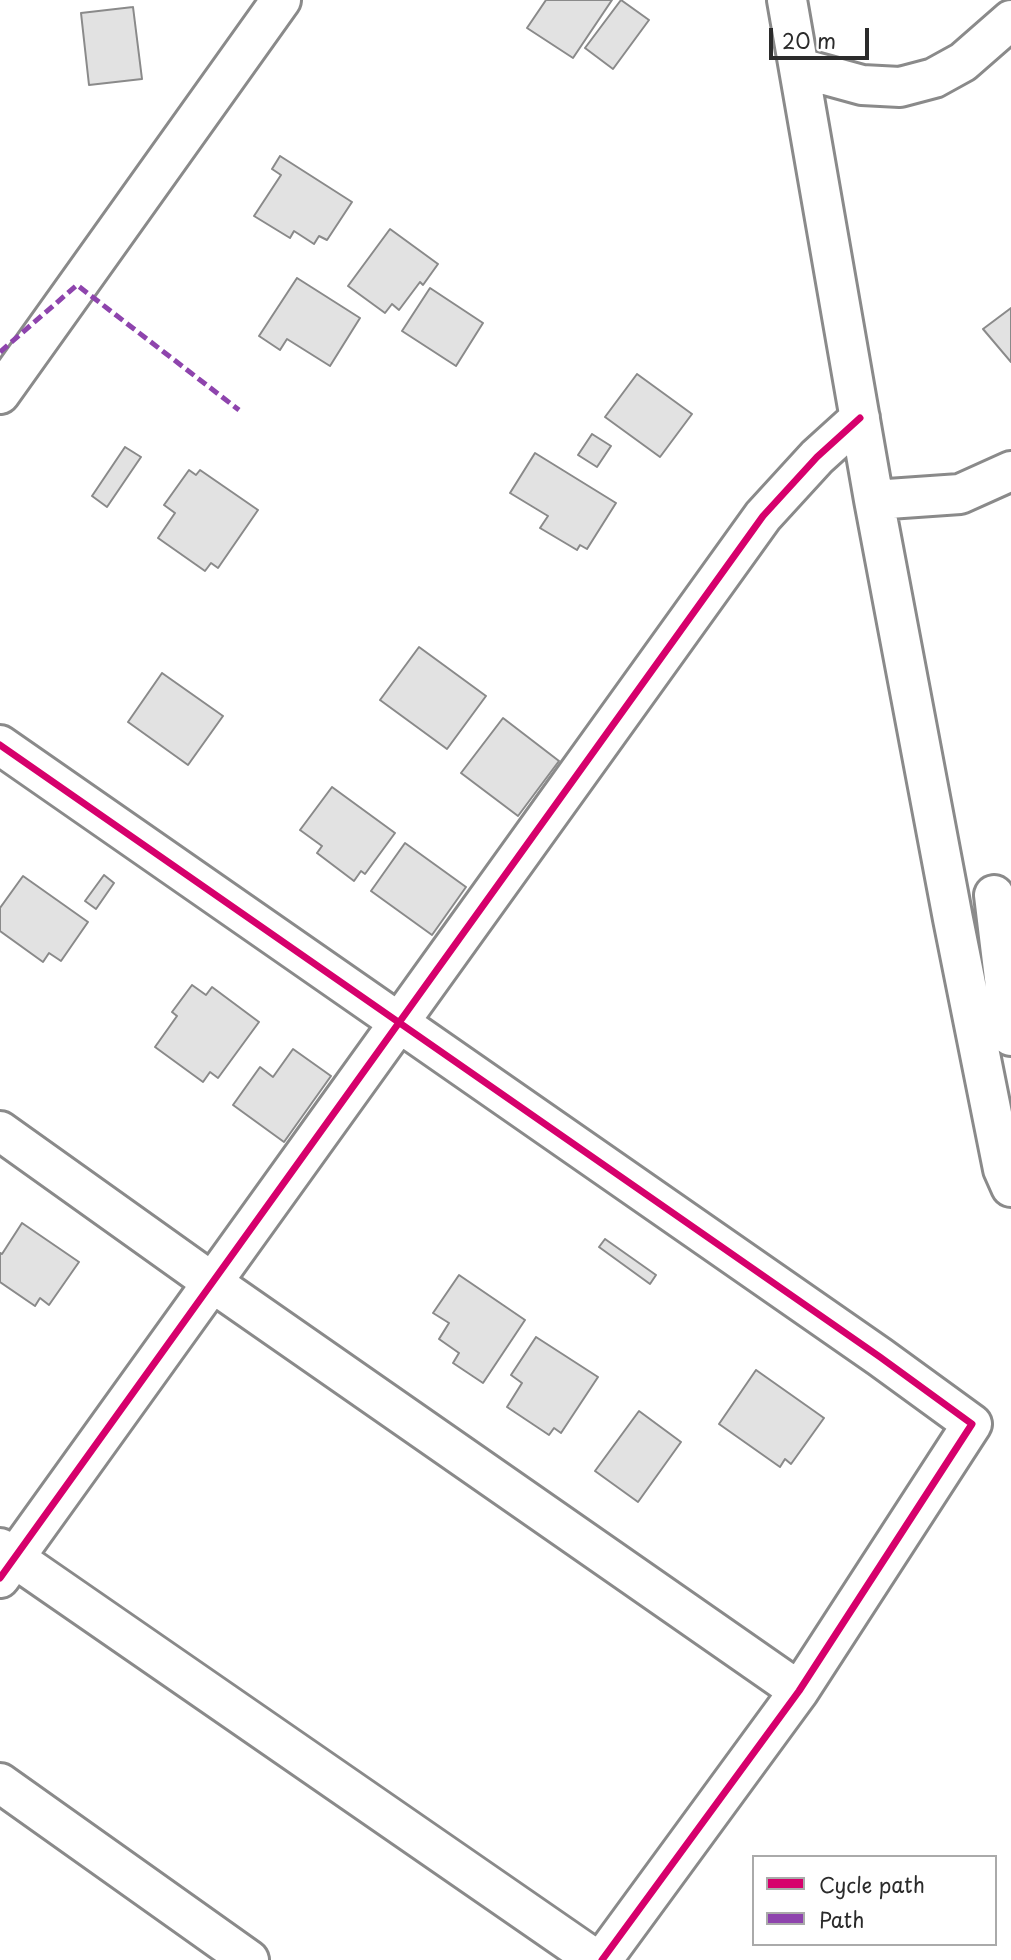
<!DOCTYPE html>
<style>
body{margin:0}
#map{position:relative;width:1011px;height:1960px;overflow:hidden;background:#fff;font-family:"Playpen Sans",sans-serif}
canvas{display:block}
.legend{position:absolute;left:752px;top:1855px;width:245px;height:91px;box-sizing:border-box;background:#fff;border:2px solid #aaa;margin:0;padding:9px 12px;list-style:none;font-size:21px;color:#2b2b2b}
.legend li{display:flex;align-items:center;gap:14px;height:35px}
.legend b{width:35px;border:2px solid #aaa}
.scale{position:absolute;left:769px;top:28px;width:100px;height:32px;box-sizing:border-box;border:4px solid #2b2b2b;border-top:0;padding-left:9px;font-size:21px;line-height:24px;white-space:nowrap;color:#2b2b2b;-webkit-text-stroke:5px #fff;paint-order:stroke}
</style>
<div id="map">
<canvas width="1011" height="1960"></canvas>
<ul class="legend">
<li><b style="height:9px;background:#d6006c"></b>Cycle path</li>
<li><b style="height:9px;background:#8e44ad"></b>Path</li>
</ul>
<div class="scale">20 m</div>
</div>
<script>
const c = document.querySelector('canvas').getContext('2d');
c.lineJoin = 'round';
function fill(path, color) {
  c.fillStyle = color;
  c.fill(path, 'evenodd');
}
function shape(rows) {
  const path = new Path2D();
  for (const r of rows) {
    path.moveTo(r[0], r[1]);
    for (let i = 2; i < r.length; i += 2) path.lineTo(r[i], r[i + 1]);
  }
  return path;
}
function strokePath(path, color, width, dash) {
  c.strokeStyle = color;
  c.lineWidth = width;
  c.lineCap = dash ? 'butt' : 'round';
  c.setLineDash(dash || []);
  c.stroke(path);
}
const building = shape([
 [546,0,612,0,573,58,527,28,546,0],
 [621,0,649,20,613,69,585,48,621,0],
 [133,7,142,79,89,85,81,13,133,7],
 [280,156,352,202,327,240,319,236,314,244,294,231,290,238,254,216,281,175,272,169,280,156],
 [390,229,438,264,423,285,420,282,399,310,392,304,385,313,348,286,390,229],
 [297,278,360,318,330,366,287,339,280,350,259,336,297,278],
 [430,288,483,323,456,366,402,331,430,288],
 [1011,308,1011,362,983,329,1011,308],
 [637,374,692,414,660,457,605,417,637,374],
 [592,434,611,446,597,467,578,455,592,434],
 [125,447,141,457,107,507,92,496,125,447],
 [535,453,616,503,587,549,580,545,577,550,540,528,548,516,510,493,535,453],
 [189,470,196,475,200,470,258,510,218,568,211,563,205,571,158,538,175,513,164,505,189,470],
 [419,647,486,696,447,749,380,700,419,647],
 [162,673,223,716,188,765,128,722,162,673],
 [503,718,559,761,518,816,461,773,503,718],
 [332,787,395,833,365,874,361,871,354,881,317,853,322,846,300,830,332,787],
 [405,843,466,887,432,935,371,891,405,843],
 [104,875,114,883,96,909,85,901,104,875],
 [23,876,88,922,61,961,49,953,43,962,0,931,0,908,23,876],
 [192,985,206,995,212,987,259,1022,218,1078,210,1072,203,1082,155,1047,177,1016,172,1012,192,985],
 [293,1049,331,1076,284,1142,233,1105,260,1067,273,1077,293,1049],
 [22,1223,79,1262,49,1305,40,1298,35,1306,0,1282,0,1253,2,1254,22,1223],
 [605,1239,656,1275,650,1284,599,1247,605,1239],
 [459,1275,525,1320,483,1383,453,1363,459,1353,439,1339,449,1323,433,1313,459,1275],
 [536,1337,598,1377,561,1433,554,1428,549,1435,507,1407,522,1383,511,1375,536,1337],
 [756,1370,824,1418,791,1464,785,1459,780,1467,719,1424,756,1370],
 [639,1411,681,1442,638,1502,595,1471,639,1411]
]);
fill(building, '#e2e2e2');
strokePath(building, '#8a8a8a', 2);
const street = shape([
 [787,0,874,500,953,919,1003,1169,1011,1187],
 [800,68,862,85,900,87,934,78,963,62,1011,20],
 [0,394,281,0],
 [874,500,960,494,1011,471],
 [0,745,880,1357,972,1424,799,1691,602,1960],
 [994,895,1011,1036],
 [0,1131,213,1283,799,1691],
 [0,1548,596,1960],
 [0,1578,763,516,817,457,860,418],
 [0,1783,249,1960]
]);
strokePath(street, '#8a8a8a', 44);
strokePath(street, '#fff', 38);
strokePath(shape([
 [0,352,77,285,239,410]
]), '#8e44ad', 5, [10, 5]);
strokePath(shape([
 [0,745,880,1357,972,1424,799,1691,602,1960],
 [0,1578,763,516,817,457,860,418]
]), '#d6006c', 7);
</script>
